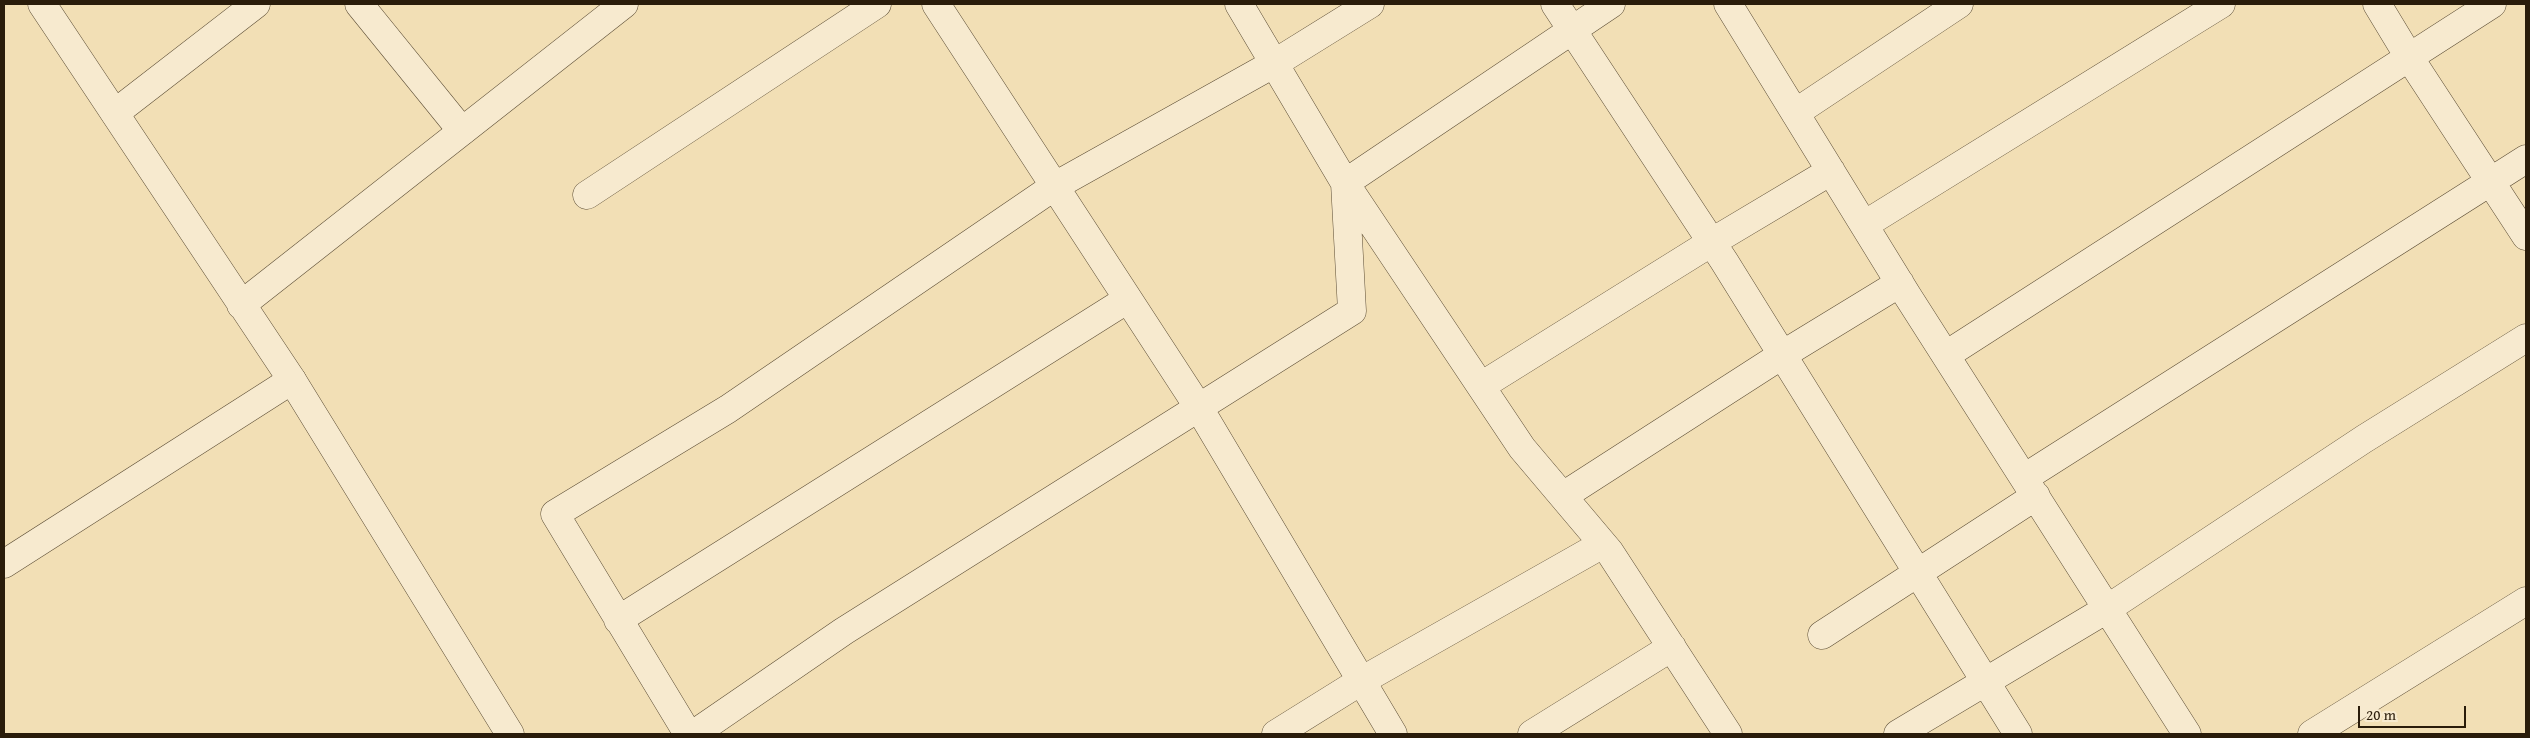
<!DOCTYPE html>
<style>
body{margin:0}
#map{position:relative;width:2530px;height:738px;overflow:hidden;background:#f2dfb5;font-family:"Gentium Book Plus",serif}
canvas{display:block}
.frame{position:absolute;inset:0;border:5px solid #2a1c0a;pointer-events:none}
.scale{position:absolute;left:2358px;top:706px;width:108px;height:22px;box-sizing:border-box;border:2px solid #2a1c0a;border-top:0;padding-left:6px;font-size:15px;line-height:18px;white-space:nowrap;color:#2a1c0a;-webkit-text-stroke:4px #f7eacf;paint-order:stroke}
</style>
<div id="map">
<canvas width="2530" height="738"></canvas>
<div class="frame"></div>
<div class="scale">20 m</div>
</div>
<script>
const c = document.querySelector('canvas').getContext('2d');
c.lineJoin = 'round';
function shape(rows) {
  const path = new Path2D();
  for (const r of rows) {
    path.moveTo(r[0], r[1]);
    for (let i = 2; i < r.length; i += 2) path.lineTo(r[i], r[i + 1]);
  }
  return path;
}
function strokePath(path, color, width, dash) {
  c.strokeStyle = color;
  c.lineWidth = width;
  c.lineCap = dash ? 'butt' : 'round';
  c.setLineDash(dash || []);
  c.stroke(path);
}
const minor = shape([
 [359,4,462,131],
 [936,4,1199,408,1393,734],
 [1239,4,1345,183,1522,448,1609,551,1728,734],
 [1555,4,1724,261,2018,734],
 [1728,4,1907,295,2187,734],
 [2377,4,2409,57,2526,236],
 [115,113,256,4],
 [1795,113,1959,4],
 [587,195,877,4],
 [1864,225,2221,4],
 [1946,355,2492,4],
 [292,380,510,734],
 [1481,386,1712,242,1831,171],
 [2024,478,2526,159],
 [1563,496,1782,355,1900,283],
 [618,620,1128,299],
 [1822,635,2036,496],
 [688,734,555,514,728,409,1055,186,1275,63,1370,4],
 [694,734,844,631,1352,311,1345,183,1611,4],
 [1276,734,1361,681,1603,544],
 [1532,734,1672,647],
 [1898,734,2107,609,2364,439,2526,338],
 [2312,734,2526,601]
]);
const tertiary = shape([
 [241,305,624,4],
 [4,564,292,380,42,4]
]);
strokePath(minor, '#5c4d35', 29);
strokePath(tertiary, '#5c4d35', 29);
strokePath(minor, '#f7eacf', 28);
strokePath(tertiary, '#f7eacf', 28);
</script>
